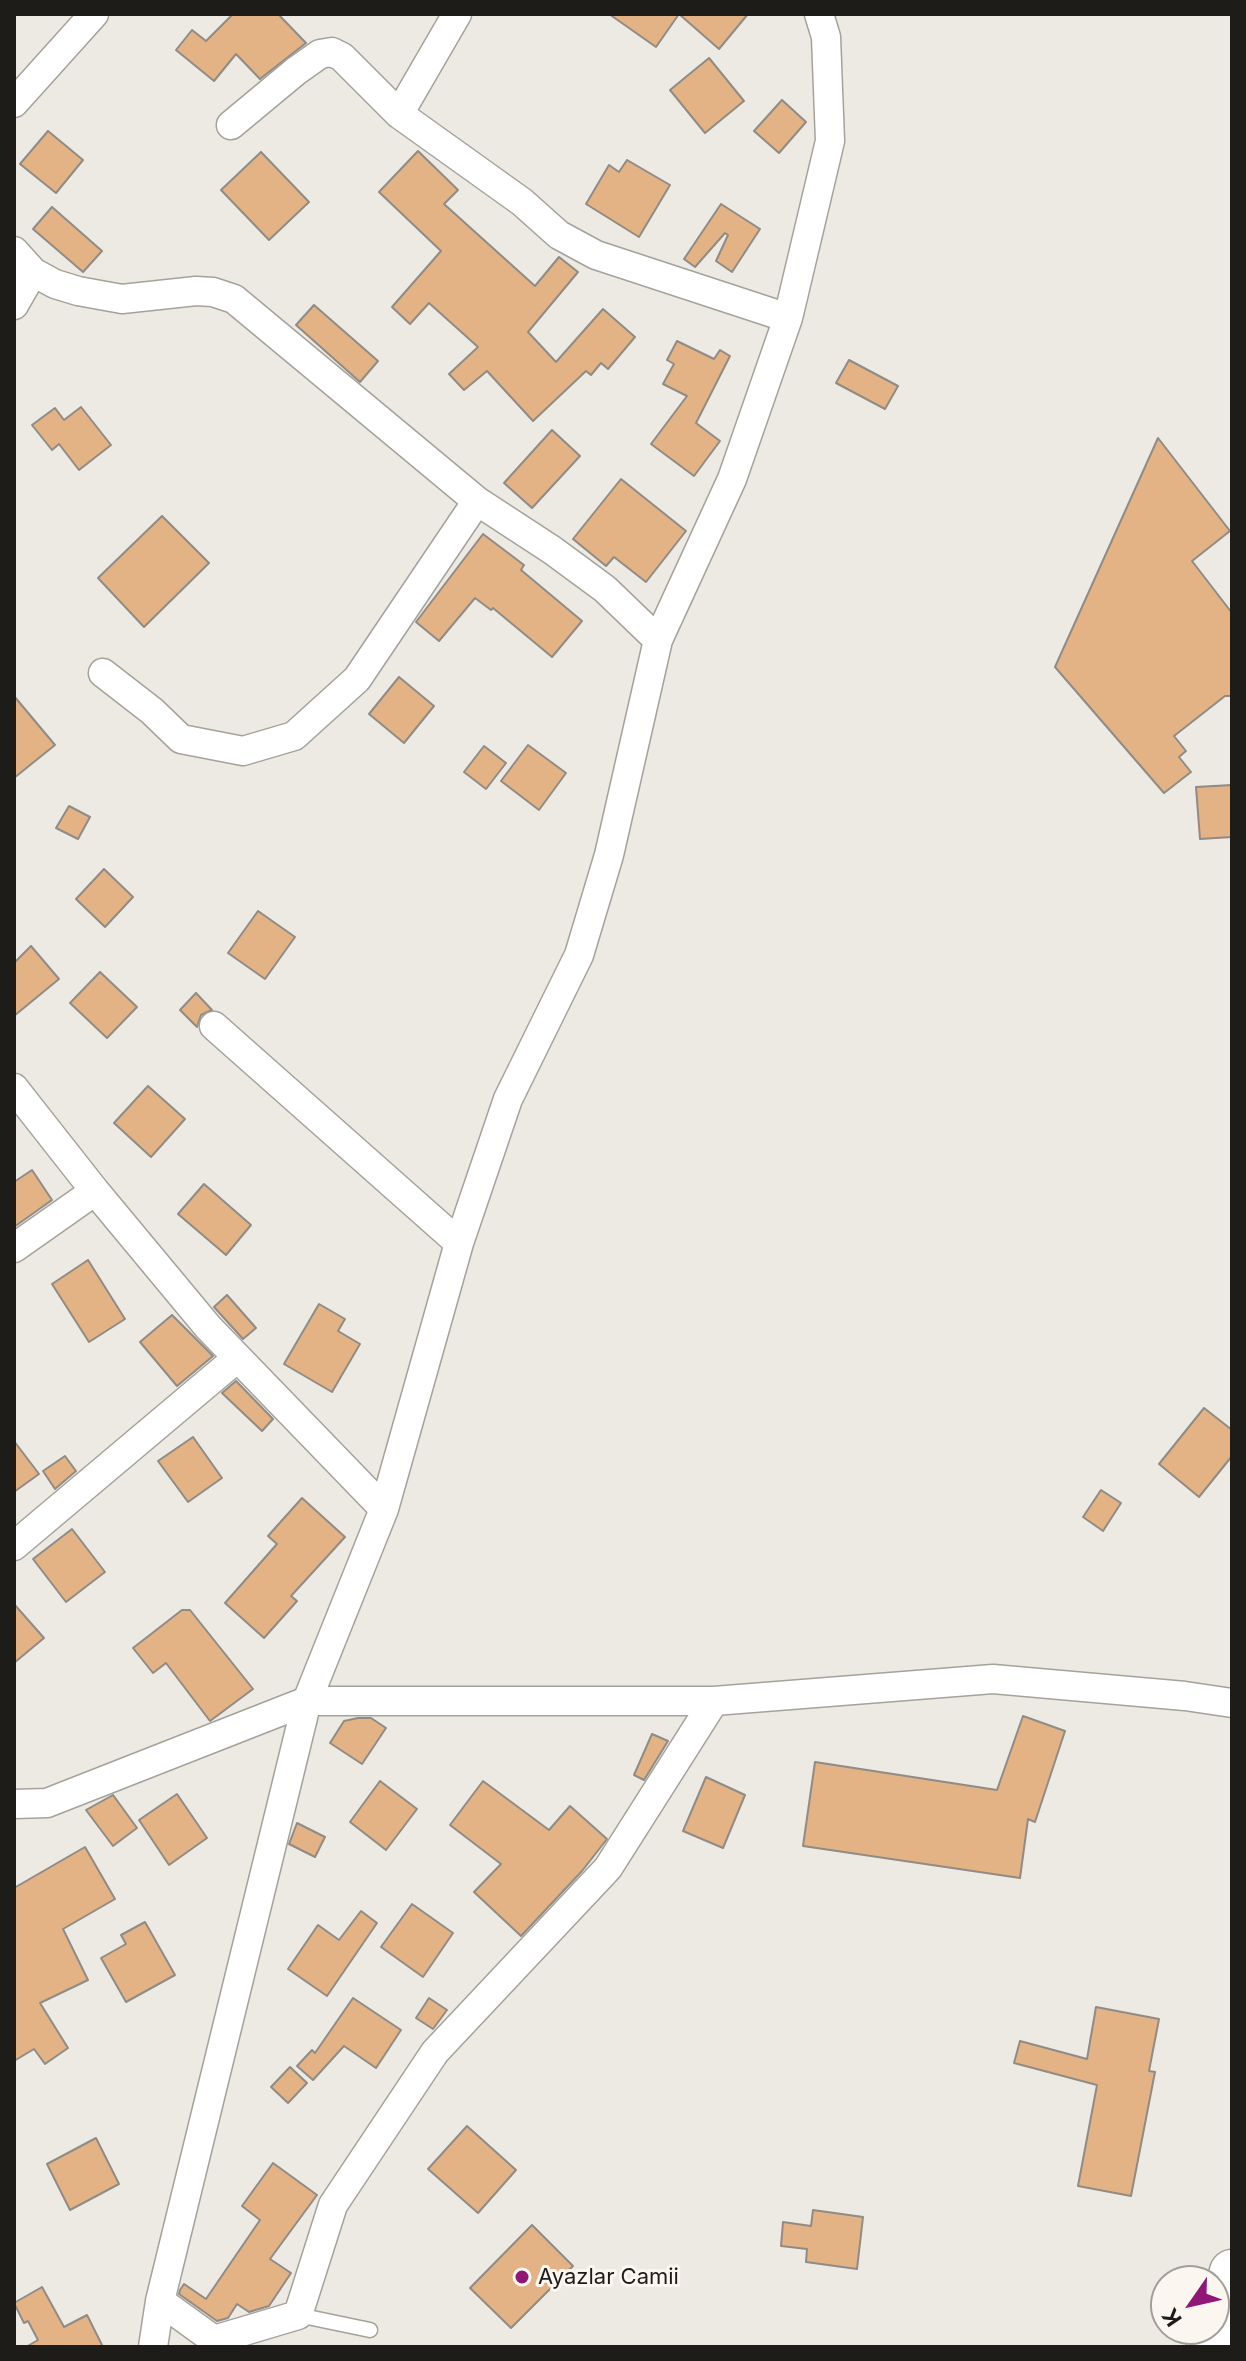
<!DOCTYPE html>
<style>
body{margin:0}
#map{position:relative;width:1246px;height:2361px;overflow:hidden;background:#edeae3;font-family:Inter,sans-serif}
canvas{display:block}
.frame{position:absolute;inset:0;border:16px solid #1d1c19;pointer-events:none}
.north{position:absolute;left:1150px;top:2265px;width:80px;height:80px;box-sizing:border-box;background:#fbf7f0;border:2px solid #a29f9a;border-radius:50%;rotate:236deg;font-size:22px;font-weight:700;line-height:32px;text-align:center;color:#1d1c19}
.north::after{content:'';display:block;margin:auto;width:28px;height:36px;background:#901775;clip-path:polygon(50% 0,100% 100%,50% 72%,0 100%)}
</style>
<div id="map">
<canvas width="1246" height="2361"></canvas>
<div class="frame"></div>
<div class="north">K</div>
</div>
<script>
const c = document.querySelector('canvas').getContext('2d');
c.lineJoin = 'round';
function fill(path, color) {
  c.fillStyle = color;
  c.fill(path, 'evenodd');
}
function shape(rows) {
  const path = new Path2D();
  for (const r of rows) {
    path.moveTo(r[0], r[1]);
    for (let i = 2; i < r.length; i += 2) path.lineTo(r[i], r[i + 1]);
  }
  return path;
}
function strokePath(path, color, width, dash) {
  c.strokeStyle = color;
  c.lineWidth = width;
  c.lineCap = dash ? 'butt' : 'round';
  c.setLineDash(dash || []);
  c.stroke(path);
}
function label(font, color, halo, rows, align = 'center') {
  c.font = font + ' Inter,sans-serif';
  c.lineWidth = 6;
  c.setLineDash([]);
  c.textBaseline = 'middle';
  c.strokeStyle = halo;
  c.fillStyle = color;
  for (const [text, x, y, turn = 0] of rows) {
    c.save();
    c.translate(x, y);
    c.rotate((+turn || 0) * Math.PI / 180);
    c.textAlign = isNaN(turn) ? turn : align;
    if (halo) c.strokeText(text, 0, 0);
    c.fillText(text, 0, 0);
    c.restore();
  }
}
const building = shape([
 [233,14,278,14,306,43,260,79,236,54,214,81,176,50,192,30,206,41,233,14],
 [609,14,748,14,719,49,679,14,656,47,609,14],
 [709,58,744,101,705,133,670,90,709,58],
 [782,100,806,122,779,153,754,131,782,100],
 [48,131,83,160,56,193,20,164,48,131],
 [418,151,458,190,444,204,535,286,559,257,578,272,528,332,556,362,603,309,635,337,608,369,601,363,591,375,586,371,533,421,487,371,464,390,449,374,478,347,429,303,410,324,392,307,441,251,379,192,418,151],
 [261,152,309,202,269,240,221,190,261,152],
 [627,160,670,185,639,237,586,204,609,165,619,172,627,160],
 [721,204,760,229,732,272,716,261,728,235,725,233,695,267,684,259,721,204],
 [52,207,102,251,83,272,33,229,52,207],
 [314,305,378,361,360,382,296,325,314,305],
 [677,341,714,359,720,350,730,356,696,423,720,441,694,476,651,444,687,396,663,384,674,364,667,360,677,341],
 [849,360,898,386,885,409,836,383,849,360],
 [81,407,111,445,79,470,59,444,52,450,32,425,55,408,64,420,81,407],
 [552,430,580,456,532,508,504,483,552,430],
 [1158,438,1230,531,1192,561,1232,613,1232,696,1225,696,1174,736,1186,751,1179,757,1191,772,1164,793,1055,667,1158,438],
 [621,479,686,531,646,582,614,557,606,566,573,539,621,479],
 [162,516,209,563,144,627,98,578,162,516],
 [483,534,524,565,521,570,582,621,552,657,493,608,491,610,475,598,439,641,416,622,483,534],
 [399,677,434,706,404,743,369,714,399,677],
 [14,696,55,745,14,778,14,696],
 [528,745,566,773,539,810,501,781,528,745],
 [484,746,506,763,486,789,464,772,484,746],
 [1232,785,1232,837,1200,839,1196,787,1232,785],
 [69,806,90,817,78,839,56,828,69,806],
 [104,869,133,897,105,927,76,899,104,869],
 [258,911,295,937,265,979,228,953,258,911],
 [31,946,59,979,14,1016,14,963,31,946],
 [100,972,137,1007,107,1038,70,1003,100,972],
 [196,993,212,1010,201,1015,197,1027,180,1010,196,993],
 [148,1086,185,1119,151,1157,114,1123,148,1086],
 [32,1170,52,1200,14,1227,14,1182,32,1170],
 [204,1184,251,1225,226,1255,178,1214,204,1184],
 [88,1260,125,1319,89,1342,52,1284,88,1260],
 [227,1295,256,1328,243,1339,214,1307,227,1295],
 [319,1304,345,1319,338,1331,360,1344,332,1392,284,1364,319,1304],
 [172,1315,213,1356,177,1386,140,1342,172,1315],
 [236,1381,273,1419,262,1431,222,1393,236,1381],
 [1204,1408,1232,1430,1232,1456,1199,1497,1159,1464,1204,1408],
 [193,1437,222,1478,188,1502,158,1461,193,1437],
 [14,1441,39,1474,14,1492,14,1441],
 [65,1456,76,1471,55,1489,43,1471,65,1456],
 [1101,1490,1121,1503,1103,1531,1083,1517,1101,1490],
 [302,1498,345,1537,291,1596,297,1601,264,1638,225,1603,277,1544,268,1536,302,1498],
 [72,1529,105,1572,66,1602,33,1559,72,1529],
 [14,1604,44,1638,14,1663,14,1604],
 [182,1610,190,1610,253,1689,210,1721,166,1663,153,1673,133,1648,182,1610],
 [1023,1716,1065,1731,1035,1822,1028,1819,1020,1878,803,1846,815,1762,997,1790,1023,1716],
 [358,1718,371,1718,386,1728,362,1764,330,1743,344,1721,358,1718],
 [652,1734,668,1741,644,1780,634,1775,652,1734],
 [706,1777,745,1795,723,1848,683,1831,706,1777],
 [380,1781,417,1809,386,1850,350,1822,380,1781],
 [483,1781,549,1830,570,1806,607,1839,582,1871,521,1936,474,1892,501,1864,450,1825,483,1781],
 [177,1794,207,1838,169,1865,139,1820,177,1794],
 [113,1795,137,1828,113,1846,86,1810,113,1795],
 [297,1823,325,1837,315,1857,289,1844,297,1823],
 [85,1847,115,1899,63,1929,88,1980,40,2003,68,2048,45,2064,34,2049,14,2061,14,1888,85,1847],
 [412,1904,453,1933,423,1977,381,1947,412,1904],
 [361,1911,377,1923,327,1996,288,1969,318,1925,339,1940,361,1911],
 [145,1922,175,1975,126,2002,101,1958,126,1944,121,1935,145,1922],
 [353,1998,401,2030,376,2068,344,2046,313,2080,297,2066,312,2050,315,2053,353,1998],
 [429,1998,447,2010,433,2029,416,2018,429,1998],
 [1096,2007,1159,2019,1149,2071,1155,2072,1131,2196,1078,2186,1097,2085,1014,2063,1020,2041,1087,2059,1096,2007],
 [290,2067,307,2083,288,2103,271,2087,290,2067],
 [467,2126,516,2170,478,2213,428,2169,467,2126],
 [96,2138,119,2184,70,2210,47,2164,96,2138],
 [273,2163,317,2195,270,2259,291,2273,269,2306,249,2312,237,2304,228,2318,217,2321,179,2294,180,2290,184,2284,206,2299,260,2220,242,2206,273,2163],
 [813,2210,863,2217,857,2269,806,2262,807,2249,781,2246,783,2222,811,2226,813,2210],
 [532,2225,573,2266,511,2328,470,2288,532,2225],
 [42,2287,64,2327,87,2315,103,2347,26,2347,38,2340,28,2321,24,2323,14,2303,42,2287]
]);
fill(building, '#e3b385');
strokePath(building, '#908b85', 2);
const lane = shape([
 [298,2315,370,2330]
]);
const street = shape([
 [14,103,94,14],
 [399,114,457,14],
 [231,125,296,71,320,54,332,52,342,57,399,114,522,202,559,235,596,255,788,318],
 [14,251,33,272,55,284,78,291,122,299,196,291,213,292,234,299,477,501,552,550,605,589,658,640],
 [14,305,33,272],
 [103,673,152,711,181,739,243,751,294,736,357,679,477,501],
 [214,1026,459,1243],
 [14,1088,95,1191,208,1327,384,1509],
 [14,1248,95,1191],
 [14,1546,236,1359],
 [14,1804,47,1803,307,1701,384,1509,459,1243,508,1099,579,955,609,855,658,640,732,479,788,318,830,141,826,37,819,14],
 [160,2301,214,2340,298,2315,333,2205,435,2052,608,1868,714,1701],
 [153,2347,160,2301,307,1701,714,1701,993,1679,1185,1696,1232,1703]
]);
const highway = shape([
 [1209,2347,1232,2272]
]);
strokePath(lane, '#a5a29b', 17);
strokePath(street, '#a5a29b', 31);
strokePath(highway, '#a5a29b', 47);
strokePath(lane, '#fff', 14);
strokePath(street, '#fff', 28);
strokePath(highway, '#fff', 44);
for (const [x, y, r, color] of [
 [522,2277,8,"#901775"]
]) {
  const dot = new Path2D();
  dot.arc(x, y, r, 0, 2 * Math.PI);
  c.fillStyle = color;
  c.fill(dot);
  strokePath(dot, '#fbf7f0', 3);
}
label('22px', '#1d1c19', '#fbf7f0', [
 ["Ayazlar Camii",538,2277]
], 'left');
</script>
